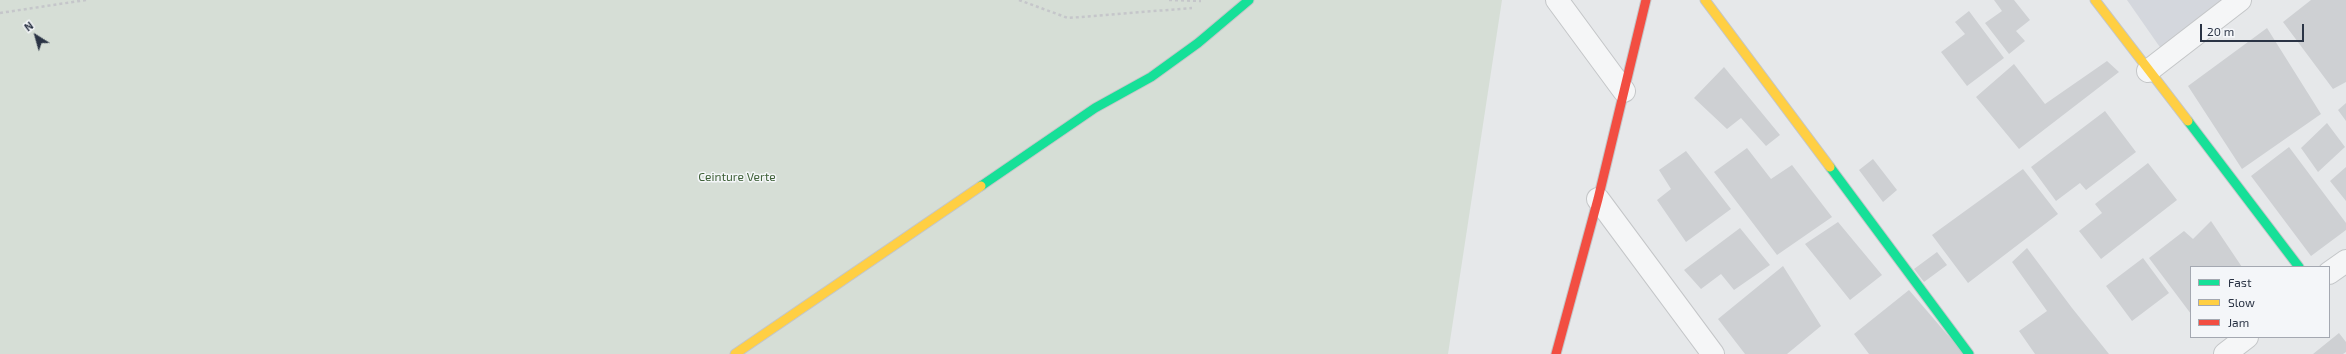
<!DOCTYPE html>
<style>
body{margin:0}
#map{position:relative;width:2346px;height:354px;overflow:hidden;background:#e6e8ea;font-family:"Exo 2",sans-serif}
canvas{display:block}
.legend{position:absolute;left:2190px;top:266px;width:140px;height:72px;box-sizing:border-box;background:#f4f6f9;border:1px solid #a4a8b1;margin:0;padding:5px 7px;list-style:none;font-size:12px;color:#2b3445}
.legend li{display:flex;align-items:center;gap:8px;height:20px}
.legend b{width:20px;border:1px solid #a4a8b1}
.north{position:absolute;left:16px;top:16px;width:40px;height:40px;-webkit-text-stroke:3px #f4f6f9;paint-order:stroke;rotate:323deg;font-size:11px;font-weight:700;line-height:16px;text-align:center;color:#2b3445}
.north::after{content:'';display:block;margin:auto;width:14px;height:18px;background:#2b3445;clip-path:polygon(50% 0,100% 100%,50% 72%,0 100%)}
.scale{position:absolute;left:2200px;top:24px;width:104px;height:18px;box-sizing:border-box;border:2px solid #2b3445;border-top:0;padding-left:5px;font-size:12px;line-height:14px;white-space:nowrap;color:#2b3445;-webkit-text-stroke:3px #f4f6f9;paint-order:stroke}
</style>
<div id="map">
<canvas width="2346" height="354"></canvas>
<ul class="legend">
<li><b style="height:5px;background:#16e098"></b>Fast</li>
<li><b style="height:5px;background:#ffcf43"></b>Slow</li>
<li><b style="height:5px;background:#f24e42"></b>Jam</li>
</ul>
<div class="north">N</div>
<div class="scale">20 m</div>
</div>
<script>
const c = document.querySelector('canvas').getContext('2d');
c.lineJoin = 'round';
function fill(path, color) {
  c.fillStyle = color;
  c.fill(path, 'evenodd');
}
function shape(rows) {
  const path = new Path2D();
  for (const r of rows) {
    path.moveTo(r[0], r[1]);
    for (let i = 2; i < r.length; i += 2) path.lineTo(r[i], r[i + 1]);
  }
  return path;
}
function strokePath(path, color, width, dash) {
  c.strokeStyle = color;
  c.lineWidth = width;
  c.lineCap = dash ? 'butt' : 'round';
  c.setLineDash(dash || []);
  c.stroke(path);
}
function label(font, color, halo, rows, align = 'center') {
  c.font = font + ' "Exo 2",sans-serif';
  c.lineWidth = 3;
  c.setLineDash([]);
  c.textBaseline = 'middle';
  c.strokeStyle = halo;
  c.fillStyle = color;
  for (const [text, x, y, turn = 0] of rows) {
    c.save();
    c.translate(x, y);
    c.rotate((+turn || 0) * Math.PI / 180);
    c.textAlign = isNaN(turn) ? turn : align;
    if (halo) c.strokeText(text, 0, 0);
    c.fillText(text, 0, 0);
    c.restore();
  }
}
fill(shape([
 [2127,0,2234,0,2164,53]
]), '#d4d7dd');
fill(shape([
 [0,0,1502,0,1448,354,0,354]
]), '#d6ded6');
fill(shape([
 [1994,0,2014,0,2030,20,2016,31,2025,41,2009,54,1985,23,2002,11],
 [2311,0,2346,0,2346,82,2333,89,2283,22],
 [1969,11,2004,58,1967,86,1941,52,1965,34,1955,22],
 [2267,28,2321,114,2242,169,2188,86],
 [2107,61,2119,72,2019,149,1976,97,2014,64,2045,104],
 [1724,67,1780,135,1766,146,1741,118,1727,129,1694,98],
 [2346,103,2346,121,2338,110],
 [2105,111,2136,152,2086,190,2080,183,2056,201,2031,167],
 [2327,123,2345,147,2318,172,2301,148],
 [2289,147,2346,223,2346,230,2311,256,2251,176],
 [1747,148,1771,179,1792,165,1832,217,1777,255,1714,172],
 [1686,151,1731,209,1686,242,1657,200,1671,189,1659,170],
 [1873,159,1897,190,1883,202,1859,170],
 [2148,163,2177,200,2101,259,2079,231,2102,213,2095,204],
 [2346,167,2346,201,2330,181],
 [2023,169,2058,214,1968,283,1932,235],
 [2211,221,2242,267,2191,267,2191,314,2149,258,2184,231,2193,239],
 [1838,222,1882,275,1850,300,1805,244],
 [1740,228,1770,265,1734,290,1721,274,1701,289,1684,270],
 [2027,248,2072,308,2109,354,2035,354,2019,331,2047,311,2012,262],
 [1937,252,1947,265,1924,282,1914,269],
 [2143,258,2169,293,2132,321,2106,286],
 [1783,266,1821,326,1787,354,1745,354,1718,319],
 [1909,290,1964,354,1869,354,1854,334],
 [2339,333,2346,342,2346,352,2343,354,2313,354]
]), '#ced0d3');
const street = shape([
 [1557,0,1624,91],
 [2148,71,2240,0],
 [1598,199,1713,354],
 [2329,273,2346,261],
 [2225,354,2247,337]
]);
const fast = shape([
 [2188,121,2299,267],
 [1830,167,1969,354],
 [981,186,1095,108,1151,77,1198,43,1249,0]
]);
const slow = shape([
 [1705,0,1830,167],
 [2095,0,2188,121],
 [735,354,981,186]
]);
const jam = shape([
 [1556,354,1598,199,1646,0]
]);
strokePath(street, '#c4c6c8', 24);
strokePath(fast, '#c4c6c8', 11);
strokePath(slow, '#c4c6c8', 11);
strokePath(jam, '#c4c6c8', 11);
strokePath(shape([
 [1019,0,1068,18,1192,8],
 [1169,0,1201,1],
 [0,13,86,0]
]), '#c5c6ca', 2.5, [3, 3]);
strokePath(street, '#f5f6f7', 22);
strokePath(fast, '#16e098', 9);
strokePath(slow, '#ffcf43', 9);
strokePath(jam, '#f24e42', 9);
label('12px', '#3f6138', '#f4f6f9', [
 ["Ceinture Verte",737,177]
]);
</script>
